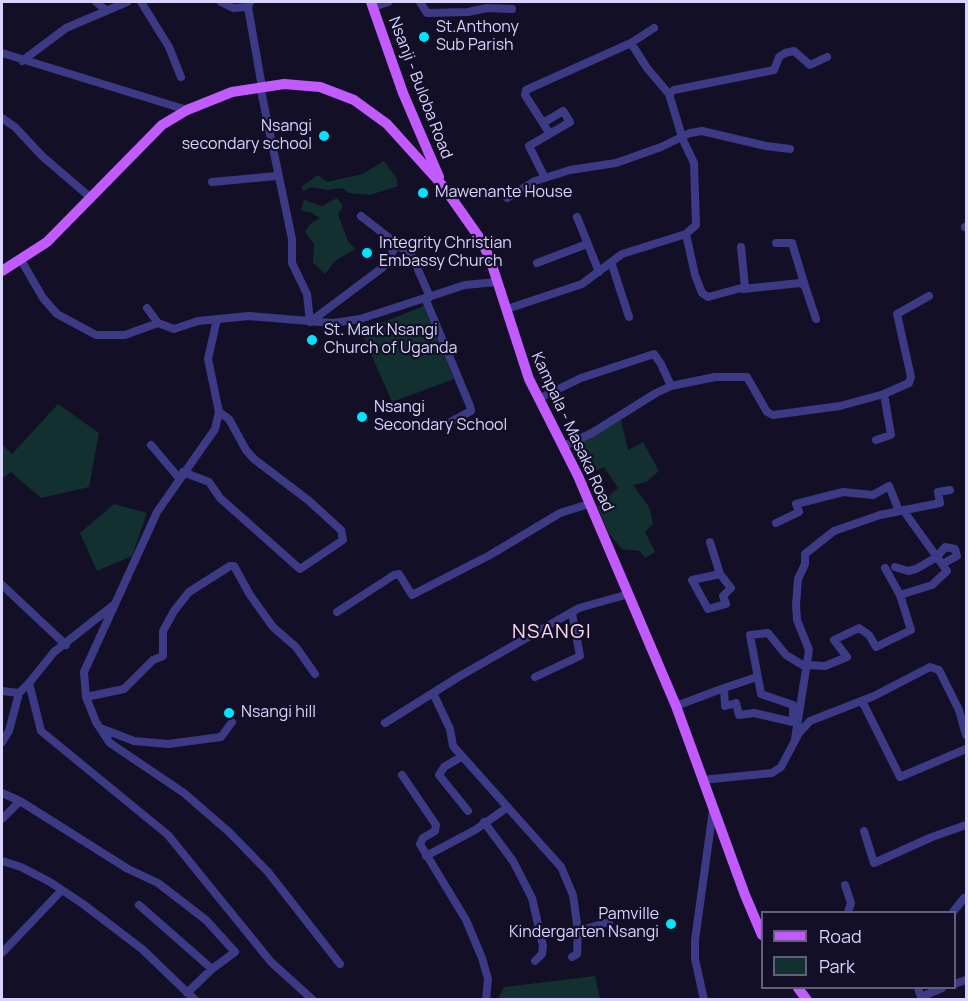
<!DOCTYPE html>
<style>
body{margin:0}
#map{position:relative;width:968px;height:1001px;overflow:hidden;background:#130f26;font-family:Manrope,sans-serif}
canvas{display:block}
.frame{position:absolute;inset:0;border:3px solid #d9d4ff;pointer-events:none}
.legend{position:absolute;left:761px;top:911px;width:195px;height:78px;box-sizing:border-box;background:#130f26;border:2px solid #625e7d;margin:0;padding:8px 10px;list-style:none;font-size:18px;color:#d9d4ff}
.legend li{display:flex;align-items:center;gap:12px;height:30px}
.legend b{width:30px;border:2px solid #625e7d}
</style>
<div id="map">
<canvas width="968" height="1001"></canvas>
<div class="frame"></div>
<ul class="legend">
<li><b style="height:8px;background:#c25bff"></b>Road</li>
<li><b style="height:16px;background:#12302f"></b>Park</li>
</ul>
</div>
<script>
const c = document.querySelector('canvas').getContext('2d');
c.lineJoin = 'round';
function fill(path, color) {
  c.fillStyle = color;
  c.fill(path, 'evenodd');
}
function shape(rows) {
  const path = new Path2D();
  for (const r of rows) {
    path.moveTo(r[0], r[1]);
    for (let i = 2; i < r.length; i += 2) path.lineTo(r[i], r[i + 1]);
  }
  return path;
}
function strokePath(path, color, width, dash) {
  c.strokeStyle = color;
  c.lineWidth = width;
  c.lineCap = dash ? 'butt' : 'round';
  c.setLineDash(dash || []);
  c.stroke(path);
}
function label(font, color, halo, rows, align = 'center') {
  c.font = font + ' Manrope,sans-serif';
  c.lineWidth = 4.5;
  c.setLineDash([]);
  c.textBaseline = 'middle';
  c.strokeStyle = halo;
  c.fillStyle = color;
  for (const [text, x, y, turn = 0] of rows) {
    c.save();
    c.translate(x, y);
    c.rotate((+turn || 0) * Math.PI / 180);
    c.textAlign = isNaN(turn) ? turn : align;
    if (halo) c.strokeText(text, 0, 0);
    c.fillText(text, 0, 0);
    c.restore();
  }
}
fill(shape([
 [384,161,397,179,398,186,370,195,349,193,342,188,327,190,311,187,304,191,301,187,318,175,327,182,362,174],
 [337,198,343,206,338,214,348,241,355,249,335,261,325,274,313,263,314,244,305,232,310,224,320,218,310,212,301,211,304,200,322,206],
 [424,306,454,379,392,402,361,331],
 [58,404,99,433,89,487,41,498,11,472,2,478,2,444,12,454],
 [621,420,628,450,643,442,659,471,646,482,633,485,649,507,653,524,645,532,655,552,645,558,640,551,622,549,609,534,597,506,618,488,604,467,587,475,571,444,602,426],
 [114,504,147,513,132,556,97,571,80,533],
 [595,976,600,999,498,999,504,987]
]), '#12302f');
strokePath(shape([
 [96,2,106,10],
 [141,2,169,47,181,77],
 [221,2,233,8,248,7],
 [250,2,248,7,262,87],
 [420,2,427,13,468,12,487,8,512,9],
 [373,7,388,2],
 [2,53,187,110],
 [22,61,66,28,127,2],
 [260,86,292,239,292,263,307,294,310,322],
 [669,94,674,90,774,70,779,57,785,53,794,51,810,65,827,57],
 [2,118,15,127,42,156,91,198],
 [543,123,525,95,526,90,631,43,654,28],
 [545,178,529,146,570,122,563,111,543,123,549,133],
 [212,182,277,176],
 [507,198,535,181,570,170,616,163,661,147,690,133,702,131,766,146,790,149],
 [361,216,412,256,430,297],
 [577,217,599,272],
 [965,227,966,227],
 [686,234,695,275,702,293,708,297,745,287,741,247],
 [776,243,792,243,805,286],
 [21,260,43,298,57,314,96,335,125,335,158,323,174,329,198,321,249,316,333,323,360,319,465,285,497,282],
 [611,262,629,317],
 [537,263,587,244],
 [743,289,800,283,805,286,816,319],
 [425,298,470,406,471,411,452,421],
 [147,308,158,323],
 [507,309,582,284,622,254,686,234,696,225,694,163,683,140,669,94,647,68,631,43],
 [217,319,208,359,219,412,215,429,157,512,84,672,86,697,96,722,110,743,184,793,229,832,268,872,340,964],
 [310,322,382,268,397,245],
 [538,399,581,378,654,354,661,364,671,386],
 [876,440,891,435,884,394],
 [151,445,179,478],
 [564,446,592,433,656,393,671,386,715,377,747,377,767,412,773,415,840,406,884,394,909,383,911,377,897,314,929,296],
 [183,472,209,482,220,498,300,569,343,540,341,530,308,500,254,459,246,450,229,419,219,412],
 [776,523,799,512,796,504,843,492,873,495,889,486,899,511],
 [710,542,720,574,731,588,723,596,726,604,708,609,692,580,720,574],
 [895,567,908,571,916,569,937,557,945,547,955,549,957,556,942,564],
 [885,568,900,595,932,585,947,571,903,510],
 [2,585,66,645],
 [115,604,54,652,29,683,41,731,168,835,271,962,313,1000],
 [337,612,394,575,399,574,412,595,490,555,560,513,589,504],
 [807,665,825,666,847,657,834,640,859,628,869,635,876,647,911,630,900,595],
 [535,677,580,656,572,613],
 [757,677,724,688,725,706,736,703,739,715,754,713,793,722,793,705,761,694,750,635,768,633,786,655,806,667],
 [2,691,19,693],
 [433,693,450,729,453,746,561,867,573,895,578,931,609,922],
 [86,697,124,689,153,660,163,656,163,631,174,611,189,592,230,566,234,566,250,595,273,627,296,647,315,674],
 [862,701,900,777,966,749],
 [676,706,724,688],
 [385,723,460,676,579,608,629,594],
 [103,729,134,741,168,744,221,737,232,722],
 [795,739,809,650,797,620,796,605,798,579,805,564,805,554,834,531,880,515,940,503,938,492,950,490],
 [2,742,9,731,19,693,29,683],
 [461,757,444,767,439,775,468,811],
 [402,775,436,825,435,831,423,838,420,844,466,920,482,958,488,979,486,1000],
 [702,780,772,773,781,767,799,733,810,721,874,696,930,667,939,670,959,710,966,735],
 [2,793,20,801,2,819],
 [20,801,128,869,158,883,206,920,235,952,212,969,187,993],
 [484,822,513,861,532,898,543,946,542,954,535,961],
 [864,831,874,863,932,837,966,825],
 [426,856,475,830,508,807],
 [2,861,21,867,50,882,83,904,142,949,195,1000],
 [845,885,851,903,848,912],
 [139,905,212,969],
 [953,912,964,898,966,900],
 [2,953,61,891],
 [572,957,577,954,578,931],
 [954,984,966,980],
 [918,988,922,1000],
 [921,997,942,988],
 [704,1000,695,959,695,940,713,810]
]), '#3d3a85', 8);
strokePath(shape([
 [371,2,403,93,439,177],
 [2,271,47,242,162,125,187,110,232,92,284,84,320,87,354,100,387,124,443,186,481,240,490,259,529,379,578,476,676,706,745,895,762,935],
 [798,988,807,1000]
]), '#c25bff', 10);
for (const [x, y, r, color] of [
 [424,37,6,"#00e5ff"],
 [324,136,6,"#00e5ff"],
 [423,193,6,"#00e5ff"],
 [367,253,6,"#00e5ff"],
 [312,340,6,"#00e5ff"],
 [362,417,6,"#00e5ff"],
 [229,713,6,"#00e5ff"],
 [671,924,6,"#00e5ff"]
]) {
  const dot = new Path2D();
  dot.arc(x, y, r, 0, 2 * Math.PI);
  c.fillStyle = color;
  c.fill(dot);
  strokePath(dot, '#130f26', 2);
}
label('16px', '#d9d4ff', '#130f26', [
 ["St.Anthony",436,28],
 ["Sub Parish",436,46],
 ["Nsangi",312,127,"right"],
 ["secondary school",312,145,"right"],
 ["Mawenante House",435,193],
 ["Integrity Christian",379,244],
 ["Embassy Church",379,262],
 ["St. Mark Nsangi",324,331],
 ["Church of Uganda",324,349],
 ["Nsangi",374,408],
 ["Secondary School",374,426],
 ["Nsangi hill",241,713],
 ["Pamville",659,915,"right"],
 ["Kindergarten Nsangi",659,933,"right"]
], 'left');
label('16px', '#d9d4ff', '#130f26', [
 ["Nsanji - Buloba Road",420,88,69],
 ["Kampala - Masaka Road",572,432,65]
]);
c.letterSpacing = '1.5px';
label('20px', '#ffd6f0', '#130f26', [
 ["NSANGI",552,632]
]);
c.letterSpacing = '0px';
</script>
